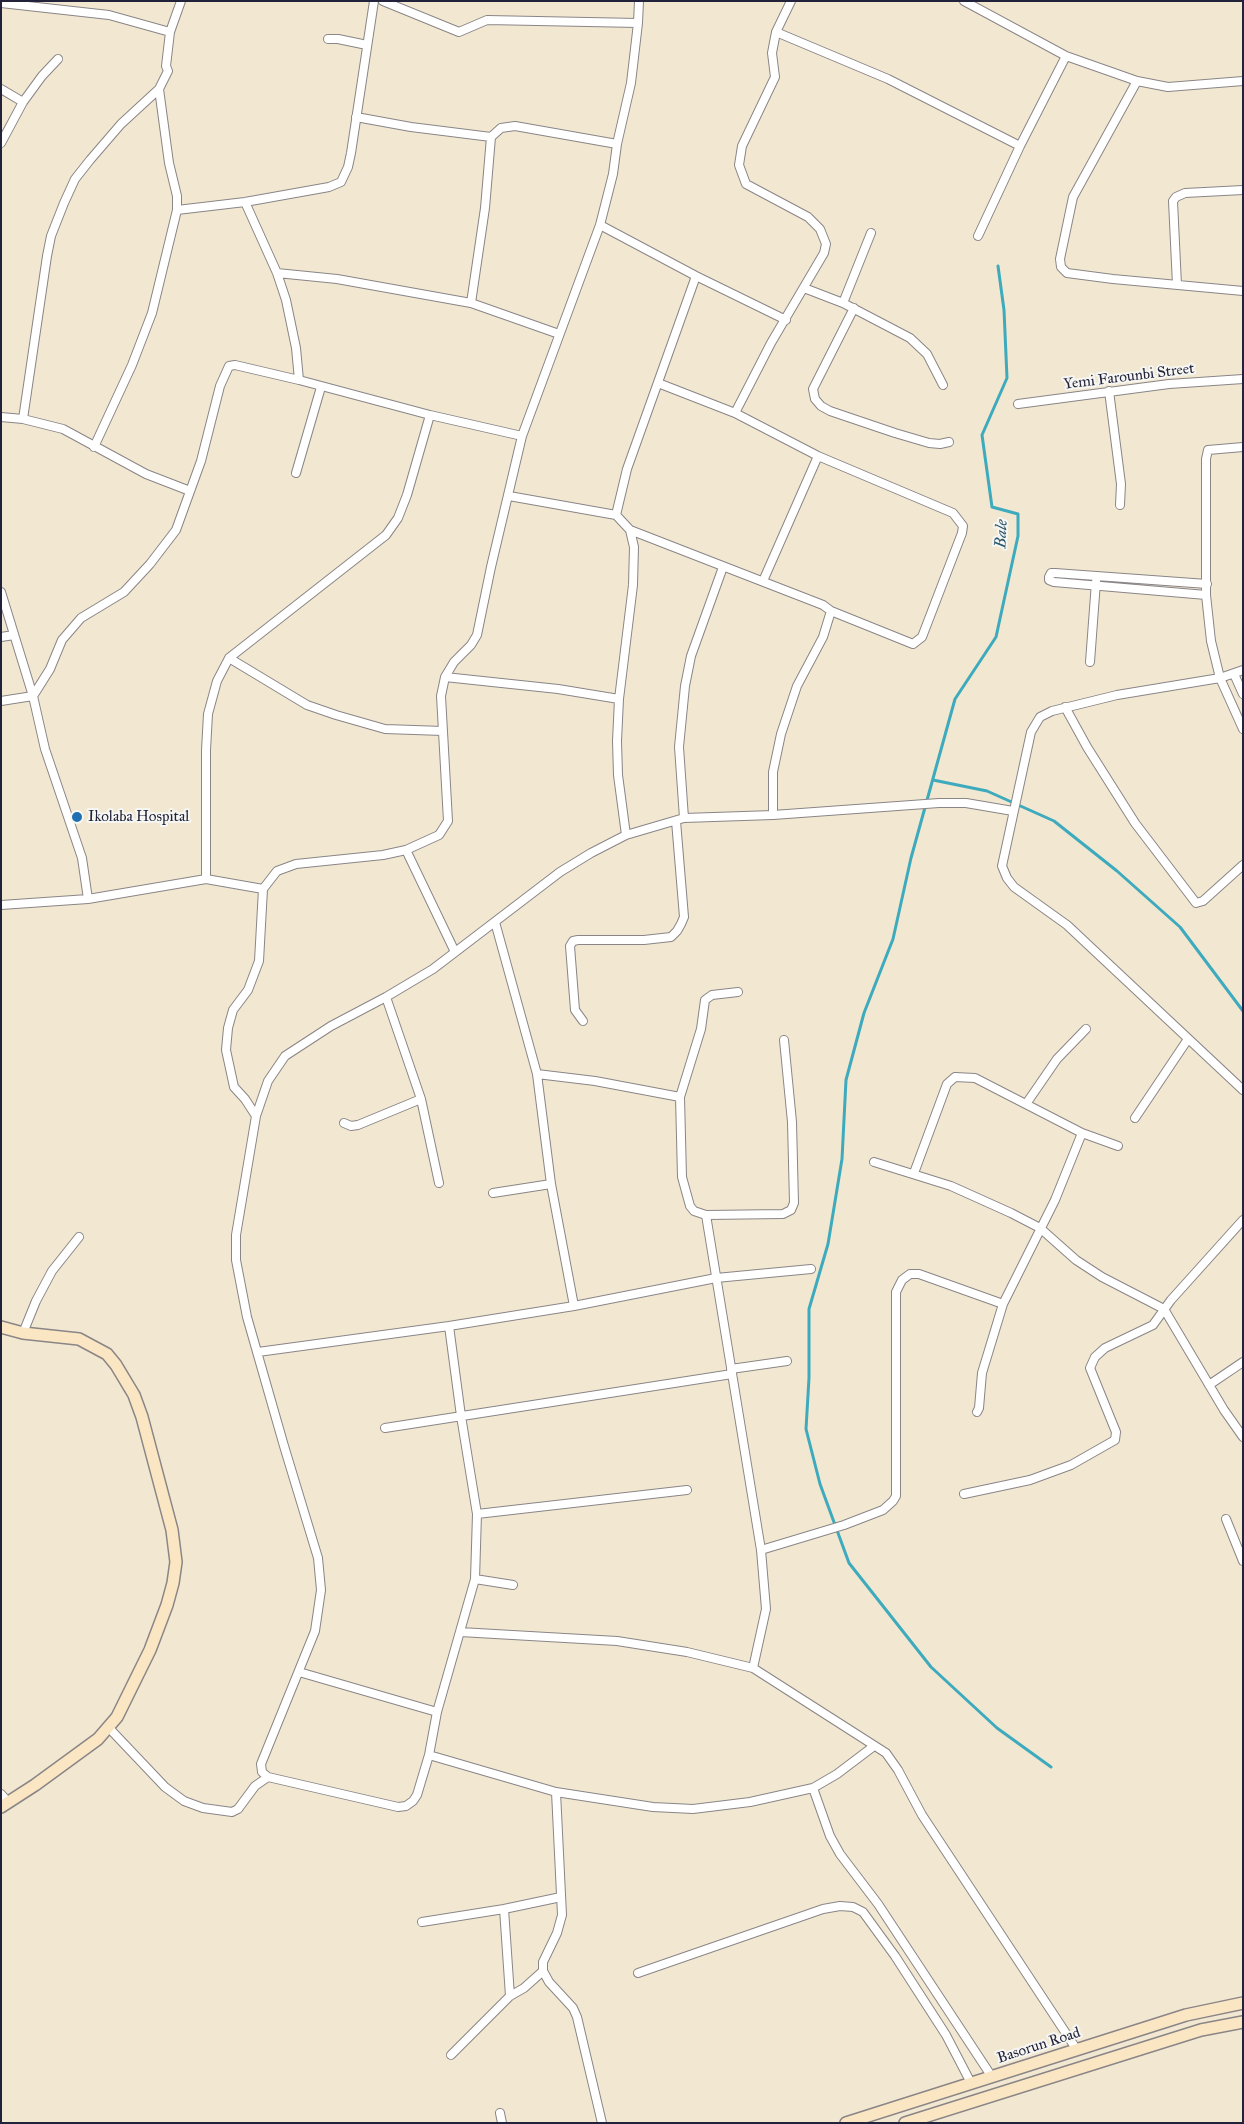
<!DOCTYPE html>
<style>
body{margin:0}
#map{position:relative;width:1244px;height:2124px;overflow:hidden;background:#f2e8d2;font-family:"IM FELL Great Primer",serif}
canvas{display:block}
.frame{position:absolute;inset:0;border:2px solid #22223b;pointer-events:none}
</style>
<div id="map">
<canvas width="1244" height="2124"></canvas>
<div class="frame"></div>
</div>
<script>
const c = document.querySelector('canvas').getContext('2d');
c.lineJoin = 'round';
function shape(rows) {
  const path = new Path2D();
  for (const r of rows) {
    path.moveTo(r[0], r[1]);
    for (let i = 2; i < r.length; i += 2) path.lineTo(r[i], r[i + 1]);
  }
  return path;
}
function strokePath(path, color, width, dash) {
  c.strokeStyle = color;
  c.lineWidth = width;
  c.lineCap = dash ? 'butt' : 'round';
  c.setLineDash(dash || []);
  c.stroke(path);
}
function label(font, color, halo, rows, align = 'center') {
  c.font = font + ' "IM FELL Great Primer",serif';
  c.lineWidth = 4;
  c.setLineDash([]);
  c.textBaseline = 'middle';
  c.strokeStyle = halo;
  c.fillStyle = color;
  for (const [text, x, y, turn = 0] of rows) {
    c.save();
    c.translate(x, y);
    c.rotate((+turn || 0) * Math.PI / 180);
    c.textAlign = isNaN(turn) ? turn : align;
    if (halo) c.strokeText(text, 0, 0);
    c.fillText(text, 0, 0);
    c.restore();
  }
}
strokePath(shape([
 [998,266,1004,310,1007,378,982,435,992,507,1018,514,1018,536,996,637,955,699,911,858,893,939,864,1013,846,1080,842,1159,828,1244,809,1309,809,1378,806,1429,820,1484,849,1563,931,1667,997,1728,1051,1767],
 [933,780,987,791,1054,821,1117,871,1180,927,1243,1011]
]), '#3eaabd', 3);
const minor = shape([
 [383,1,459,32,487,20,638,23],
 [964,1,1066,56,1137,81,1168,87,1243,81],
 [1,3,109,15,170,32],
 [776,32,888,79,1020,146],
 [328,39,338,39,367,45],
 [1137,81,1073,197,1060,259,1061,267,1067,273,1113,279,1243,291],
 [1,89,23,102],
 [356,117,411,127,491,137,501,128,515,126,617,144],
 [1,143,23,102,42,76,58,59],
 [245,202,277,273,286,300,296,348,299,380],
 [177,210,245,202,329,187,341,182,348,167,351,153,374,1],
 [600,225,696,276,786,320],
 [978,236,1020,146,1066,56],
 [277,273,337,279,471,303,559,334],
 [1177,285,1173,201,1176,197,1185,193,1243,190],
 [804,288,843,303,910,338,927,354,943,385],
 [471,303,485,208,491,137],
 [843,303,871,233],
 [854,308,817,381,813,389,815,399,821,406,830,411,895,433,929,443,940,444,949,442],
 [1109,391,1121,484,1120,505],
 [1018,404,1169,384,1243,379],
 [735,413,771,343,824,253,826,244,820,229,808,217,746,184,739,165,742,146,775,77,772,53,776,32,791,1],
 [1,417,23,419,63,429,146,474,190,491],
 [23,419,47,256,51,236,64,203,75,179,90,160,121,124,159,89],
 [94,447,132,365,152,313,177,210,177,196,169,163,159,89,168,71,166,66,170,32,181,1],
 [1243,447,1208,450,1206,459,1206,595,1211,641,1220,678,1243,729],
 [296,473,321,387],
 [509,496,616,515],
 [630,530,823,605,831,611,913,644,922,637,962,533,963,526,953,513,818,456,735,413,658,383],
 [763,581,818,456],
 [1,592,33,696,45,749,82,858,88,899],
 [1206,595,1054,582,1049,580,1049,577,1051,573,1055,573,1207,584],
 [1,637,14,635],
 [229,658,307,705,336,715,385,729,443,731],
 [1090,662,1096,582],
 [1243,670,1220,678,1117,695,1052,711,1040,717,1031,732,1002,866,1007,878,1014,887,1067,925,1243,1090],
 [1234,674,1243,694],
 [445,677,558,689,619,699],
 [1,701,33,696,50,669,62,640,81,618,124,592,150,564,176,530,201,461,220,386,229,366,235,365,299,380,430,415,522,436],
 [1065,707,1087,747,1135,823,1196,903,1203,901,1243,865],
 [773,815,773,772,781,734,797,686,823,637,831,611],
 [684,818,679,747,685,686,691,656,723,567],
 [626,835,618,775,617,741,619,699,633,585,634,547,630,530,616,515,627,469,696,276],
 [406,850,455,952],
 [206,879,206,750,208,714,217,681,229,658,386,535,398,518,407,495,430,415],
 [1,905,88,899,206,879,263,889],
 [495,922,537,1074,551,1184,574,1306],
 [738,992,712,995,705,1000,701,1029,680,1097,682,1177,690,1206,694,1211,706,1215,761,1550,766,1609,753,1668],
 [386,997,421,1099,439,1183],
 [583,1021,575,1010,570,946,573,941,578,940,644,940,671,937,677,931,681,924,684,917,676,821],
 [537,1074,595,1081,680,1097],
 [1026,1104,1057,1059,1086,1029],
 [256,1116,268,1081,285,1056,331,1026,386,997,433,969,560,872,591,853,626,835,684,818,773,815,939,803,966,803,1013,811],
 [1135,1118,1188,1039],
 [344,1123,351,1126,358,1125,421,1099],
 [1082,1133,1118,1146],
 [874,1162,951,1186,1011,1213,1040,1228,1076,1260,1102,1277,1164,1309,1224,1410,1243,1437],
 [914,1173,947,1084,955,1077,975,1078,1082,1133,1055,1200,1003,1304,982,1373,979,1408,977,1412],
 [493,1193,551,1184],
 [706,1215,783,1214,791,1210,794,1203,792,1122,784,1040],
 [449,1326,461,1416,477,1514,475,1579,437,1712,429,1755,417,1795,413,1801,406,1806,398,1807,268,1777,262,1772,261,1764,315,1631,321,1590,318,1558,284,1446,247,1317,236,1260,236,1235,256,1116,245,1099,234,1087,226,1050,228,1028,233,1010,248,990,259,961,263,889,277,871,296,864,383,855,406,850,439,835,448,821,441,696,445,677,454,662,471,645,477,635,491,567,522,436,600,225,613,174,617,144,631,83,638,23,639,1],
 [23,1333,36,1301,52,1271,79,1237],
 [258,1352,449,1326,574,1306,716,1278,811,1269],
 [731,1369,787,1361],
 [1209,1385,1243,1362],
 [385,1428,732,1374],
 [964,1494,1030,1480,1071,1465,1115,1440,1116,1432,1090,1368,1095,1357,1105,1348,1153,1325,1171,1300,1243,1220],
 [477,1514,687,1490],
 [1226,1519,1243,1561],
 [761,1550,844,1525,883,1510,893,1501,896,1496,896,1292,902,1280,910,1274,919,1274,1003,1304],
 [475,1579,513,1585],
 [460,1632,617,1641,687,1652,753,1668,886,1753,898,1770,922,1815,1077,2050],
 [299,1672,437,1712],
 [109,1728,165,1787,184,1801,203,1808,232,1812,238,1809,255,1786,268,1777],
 [429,1755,556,1792,653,1807,693,1809,750,1802,813,1788,837,1774,874,1746],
 [813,1788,830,1836,840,1854,878,1904,992,2077],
 [556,1792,562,1915,557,1933,543,1962,543,1971,549,1982,573,2008,577,2017,602,2123],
 [1,1794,8,1802],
 [504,1909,510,1996],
 [422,1922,504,1909,561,1897],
 [638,1973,823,1909,840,1906,853,1907,863,1912,895,1956,946,2035,971,2083],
 [451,2055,510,1996,524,1988,543,1971],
 [500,2113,502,2123]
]);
const secondary = shape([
 [1,1327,23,1333,79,1339,107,1354,116,1365,134,1395,142,1417,172,1530,176,1562,173,1583,167,1605,150,1650,117,1717,98,1739,35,1785,1,1807],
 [846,2123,1186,2015,1243,2003],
 [905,2123,1201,2030,1243,2022]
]);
strokePath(minor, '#8a8586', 10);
strokePath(secondary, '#8a8586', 14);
strokePath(minor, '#fff', 8);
strokePath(secondary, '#fbe6c3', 11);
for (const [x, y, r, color] of [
 [77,817,6,"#1f6fb2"]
]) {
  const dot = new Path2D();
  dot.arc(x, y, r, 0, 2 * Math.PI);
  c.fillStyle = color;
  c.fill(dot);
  strokePath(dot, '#f6f6f2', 2);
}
label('15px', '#22223b', '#f6f6f2', [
 ["Yemi Farounbi Street",1129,377,-7],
 ["Basorun Road",1039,2046,-18]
]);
label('15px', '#22223b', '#f6f6f2', [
 ["Ikolaba Hospital",88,817]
], 'left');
label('italic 16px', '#2d586f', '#f6f6f2', [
 ["Bale",1002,534,-87]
]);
</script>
